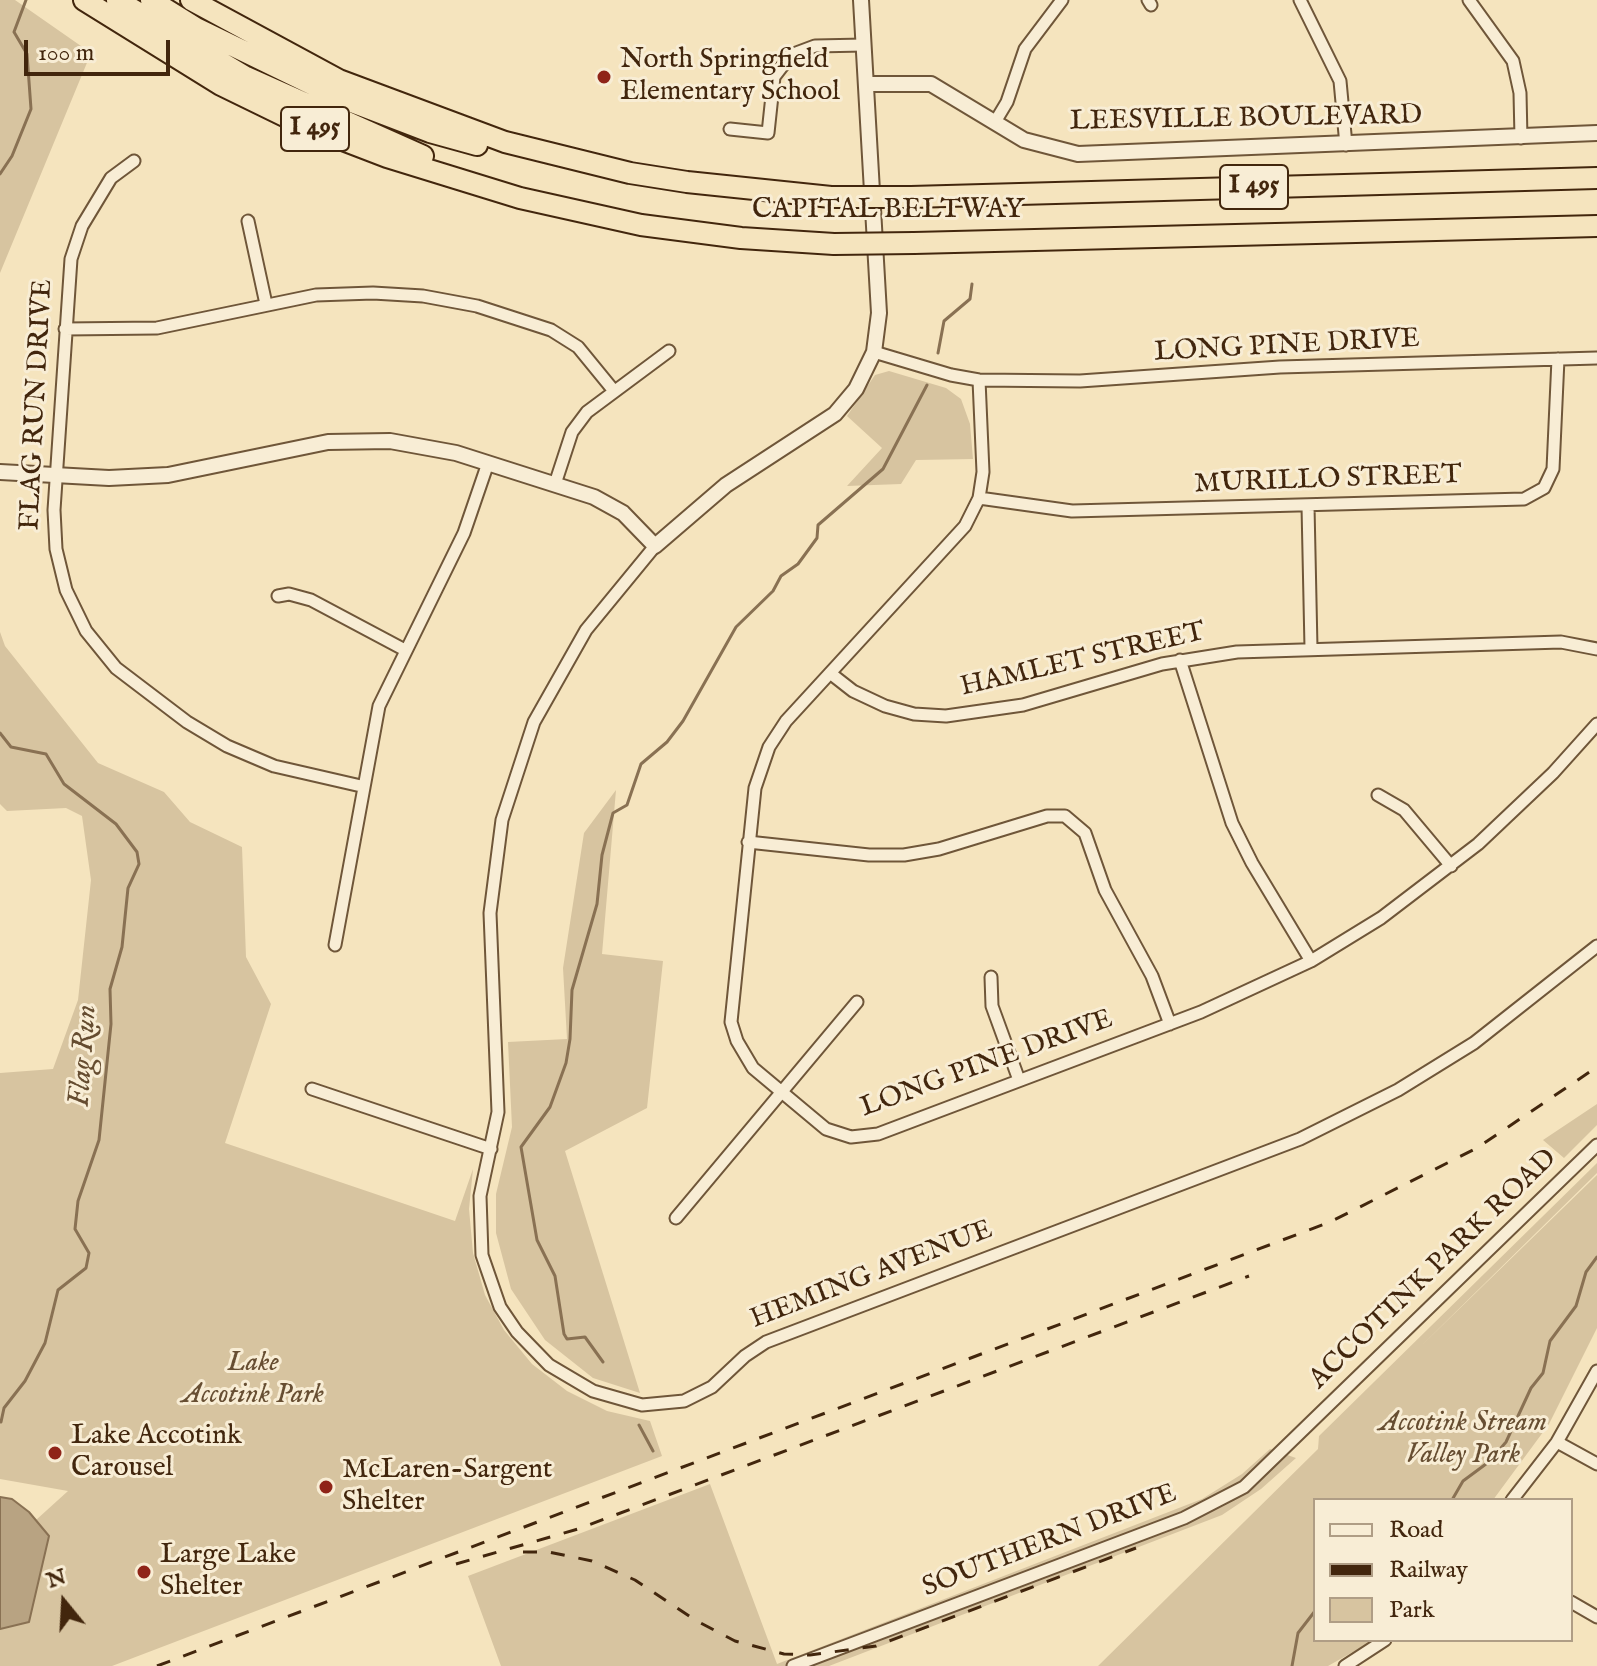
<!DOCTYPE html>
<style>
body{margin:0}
#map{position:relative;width:1597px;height:1666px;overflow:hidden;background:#f5e4be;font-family:"IM FELL English",serif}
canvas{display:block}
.legend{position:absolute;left:1313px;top:1498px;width:260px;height:144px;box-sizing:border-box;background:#f8edd5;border:2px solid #af9d85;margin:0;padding:10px 14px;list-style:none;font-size:24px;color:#42260d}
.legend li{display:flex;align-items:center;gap:16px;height:40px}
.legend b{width:40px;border:2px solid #af9d85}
.north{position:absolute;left:24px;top:1562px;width:80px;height:80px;-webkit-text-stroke:6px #f8edd5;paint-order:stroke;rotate:342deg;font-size:22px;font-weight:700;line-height:32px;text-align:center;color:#42260d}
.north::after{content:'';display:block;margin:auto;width:28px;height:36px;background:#42260d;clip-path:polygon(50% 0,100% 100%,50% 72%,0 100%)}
.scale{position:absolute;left:24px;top:40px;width:146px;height:36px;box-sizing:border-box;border:4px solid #42260d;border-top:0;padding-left:10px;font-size:24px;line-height:28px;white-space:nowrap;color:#42260d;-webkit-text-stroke:6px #f8edd5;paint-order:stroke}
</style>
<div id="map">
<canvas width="1597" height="1666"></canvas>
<ul class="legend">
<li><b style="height:10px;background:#f8edd5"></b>Road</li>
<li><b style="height:10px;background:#42260d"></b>Railway</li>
<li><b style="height:22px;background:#d7c4a0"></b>Park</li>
</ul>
<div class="north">N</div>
<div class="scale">100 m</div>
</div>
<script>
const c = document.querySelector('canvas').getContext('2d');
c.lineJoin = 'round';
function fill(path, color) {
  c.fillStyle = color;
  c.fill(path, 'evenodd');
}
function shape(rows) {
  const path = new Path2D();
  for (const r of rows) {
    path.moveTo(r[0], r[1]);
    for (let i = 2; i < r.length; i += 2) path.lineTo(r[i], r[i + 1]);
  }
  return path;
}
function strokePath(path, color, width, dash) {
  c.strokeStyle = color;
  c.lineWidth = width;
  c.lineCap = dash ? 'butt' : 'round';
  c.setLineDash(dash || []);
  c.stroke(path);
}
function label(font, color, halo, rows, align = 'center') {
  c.font = font + ' "IM FELL English",serif';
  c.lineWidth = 6;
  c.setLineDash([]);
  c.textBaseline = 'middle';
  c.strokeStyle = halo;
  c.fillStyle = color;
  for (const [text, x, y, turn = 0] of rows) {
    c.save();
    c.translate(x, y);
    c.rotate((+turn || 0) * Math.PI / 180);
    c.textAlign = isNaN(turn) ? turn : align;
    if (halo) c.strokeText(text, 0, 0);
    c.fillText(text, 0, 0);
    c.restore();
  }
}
fill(shape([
 [0,0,15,0,91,53,0,273],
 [889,371,946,388,961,399,970,424,973,459,916,460,901,484,847,486,882,448,847,416,875,375],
 [0,632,5,646,98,763,164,792,190,822,242,847,246,957,271,1004,225,1143,455,1221,473,1169,469,1209,473,1253,485,1295,504,1330,532,1364,567,1391,607,1411,650,1421,662,1456,112,1666,0,1666,0,1497,12,1499,36,1520,68,1491,0,1479,0,1073,53,1069,78,1000,91,880,82,816,66,808,7,811,0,804],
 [616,790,602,954,663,961,647,1108,565,1151,640,1393,593,1378,545,1340,511,1289,496,1233,496,1194,512,1127,508,1042,567,1039,563,968,584,833],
 [1597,1104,1597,1125,1564,1158,1543,1140],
 [1597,1163,1597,1173,1418,1349,1597,1175,1597,1328,1549,1424,1493,1500,1315,1500,1315,1640,1374,1640,1328,1666,1098,1666,1318,1449,1319,1436],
 [1270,1449,1296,1458,1261,1489,1222,1515,829,1666,501,1666,468,1576,710,1484,777,1664,1202,1499,1242,1474]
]), '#d7c4a0');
const water = shape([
 [0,1497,12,1499,29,1512,49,1536,29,1622,0,1629,0,1497]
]);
fill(water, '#b8a382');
strokePath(water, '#897153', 2);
strokePath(shape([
 [0,174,12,156,31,109,27,54,14,32,26,0],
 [938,353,944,321,970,299,972,284],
 [0,733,11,747,46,754,64,784,116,824,137,852,139,864,128,888,122,947,110,989,111,1024,99,1140,78,1201,75,1229,89,1253,86,1268,58,1290,45,1343,25,1381,4,1408,1,1422],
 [603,1362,585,1337,567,1339,564,1334,555,1276,537,1240,521,1147,550,1107,566,1063,570,1039,572,990,597,904,602,855,613,813,627,805,641,764,667,742,683,721,736,627,773,591,781,576,798,564,817,538,818,525,883,469,927,385],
 [639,1425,653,1451],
 [1452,1500,1463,1481,1490,1461,1506,1442,1531,1388,1543,1373,1550,1341,1576,1306,1586,1272,1597,1257],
 [1292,1666,1298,1633,1315,1611]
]), '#897153', 3);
const minor = shape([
 [1148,0,1151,5],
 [1300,0,1340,81,1346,145],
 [1469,0,1513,61,1520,93,1521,138],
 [995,122,1007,102,1025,49,1062,0],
 [730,129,768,133,774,77,791,55,815,46,864,45],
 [134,161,111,178,82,226,71,259,54,510,56,549,66,590,86,631,116,668,187,722,227,746,274,766,361,786],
 [248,221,266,304],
 [65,329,157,328,316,295,373,293,423,296,477,306,551,330,578,347,614,391],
 [874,352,951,375,979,380,1080,381,1280,367,1597,358],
 [979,380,983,472,979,498,965,526,786,721,769,747,755,788,731,1022,737,1041,753,1068,826,1129,851,1137,878,1134,1201,1012,1311,961,1381,918,1478,844,1553,773,1597,724],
 [555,484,572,432,587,412,669,351],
 [979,498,1072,511,1524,499,1544,488,1553,469,1558,359],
 [1308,506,1311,648],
 [655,546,586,630,534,722,502,820,490,913,498,1112,480,1196,482,1255,500,1307,517,1332,549,1365,593,1391,642,1405,684,1401,712,1387,745,1356,766,1342,1300,1139,1398,1090,1474,1043,1597,946],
 [278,596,289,594,311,600,405,650],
 [1180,660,1232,823,1252,863,1311,961],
 [830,673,853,691,885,706,914,714,946,716,1023,705,1162,664,1237,652,1561,642,1597,649],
 [1378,795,1404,810,1451,866],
 [748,842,869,855,904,855,939,849,1047,816,1065,816,1085,833,1105,890,1152,976,1170,1024],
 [335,945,379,706,464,533,488,463],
 [991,977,992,1006,1019,1080],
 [312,1089,491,1149],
 [676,1218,857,1002],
 [1557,1442,1597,1464],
 [1512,1500,1557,1442,1597,1371],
 [1571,1602,1597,1617],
 [793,1666,1184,1518,1244,1487,1597,1145],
 [1345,1666,1385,1640]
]);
const tertiary = shape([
 [866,84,931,84,1024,140,1078,154,1597,133],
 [0,472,109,478,168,475,328,442,390,441,456,453,594,497,623,513,655,546,726,485,835,414,856,389,874,352,879,313,861,0]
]);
const motorway = shape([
 [84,0,221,85,301,124,387,157,520,198,641,225,741,238,834,244],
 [117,0,246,77,423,156],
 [151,0,196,28,336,96,430,132,477,145],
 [191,0,339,80,505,142,630,173,687,182,831,197],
 [911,197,1597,178],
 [914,243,1597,226]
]);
strokePath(minor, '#6f5639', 15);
strokePath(tertiary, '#6f5639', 18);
strokePath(motorway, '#42260d', 24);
strokePath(minor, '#f8edd5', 11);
strokePath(tertiary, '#f8edd5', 14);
strokePath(motorway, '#f5e4be', 20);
strokePath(shape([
 [523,1552,549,1552,592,1561,635,1580,695,1620,735,1641,784,1654,810,1655,876,1646,1136,1548],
 [456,1564,578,1529,1249,1276],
 [157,1666,1330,1222,1477,1148,1597,1067]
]), '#42260d', 3, [14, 14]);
const motorwayBridge = shape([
 [831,197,911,197],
 [834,244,914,243]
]);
strokePath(motorwayBridge, '#42260d', 24, []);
strokePath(motorwayBridge, '#f5e4be', 20);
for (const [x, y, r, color] of [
 [604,77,8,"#8f2418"],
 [55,1453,8,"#8f2418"],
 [326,1487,8,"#8f2418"],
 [144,1572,8,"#8f2418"]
]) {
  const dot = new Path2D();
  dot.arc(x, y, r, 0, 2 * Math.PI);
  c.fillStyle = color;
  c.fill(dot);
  strokePath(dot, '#f8edd5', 3);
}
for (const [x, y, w] of [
 [315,129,68],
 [1254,187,68]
]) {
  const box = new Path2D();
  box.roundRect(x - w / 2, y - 22, w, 44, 6);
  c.fillStyle = '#f8edd5';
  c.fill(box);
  strokePath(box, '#42260d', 2);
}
label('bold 26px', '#42260d', null, [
 ["I 495",315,129],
 ["I 495",1254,187]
]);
label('28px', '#42260d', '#f8edd5', [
 ["North Springfield",620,61],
 ["Elementary School",620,93],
 ["Lake Accotink",71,1437],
 ["Carousel",71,1469],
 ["McLaren-Sargent",342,1471],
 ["Shelter",342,1503],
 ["Large Lake",160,1556],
 ["Shelter",160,1588]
], 'left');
label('28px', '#42260d', '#f8edd5', [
 ["LEESVILLE BOULEVARD",1246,120,-1],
 ["CAPITAL BELTWAY",888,211],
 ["LONG PINE DRIVE",1287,347,-3],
 ["FLAG RUN DRIVE",38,405,-87],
 ["MURILLO STREET",1328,481,-2],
 ["HAMLET STREET",1083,661,-13],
 ["LONG PINE DRIVE",987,1065,-20],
 ["ACCOTINK PARK ROAD",1434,1270,-44],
 ["HEMING AVENUE",872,1276,-21],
 ["SOUTHERN DRIVE",1050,1542,-21]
]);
label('italic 28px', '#674e32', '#f8edd5', [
 ["Lake",253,1364],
 ["Accotink Park",253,1396],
 ["Accotink Stream",1463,1424],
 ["Valley Park",1463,1456]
]);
label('italic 30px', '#654c30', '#f8edd5', [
 ["Flag Run",85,1056,-86]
]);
</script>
